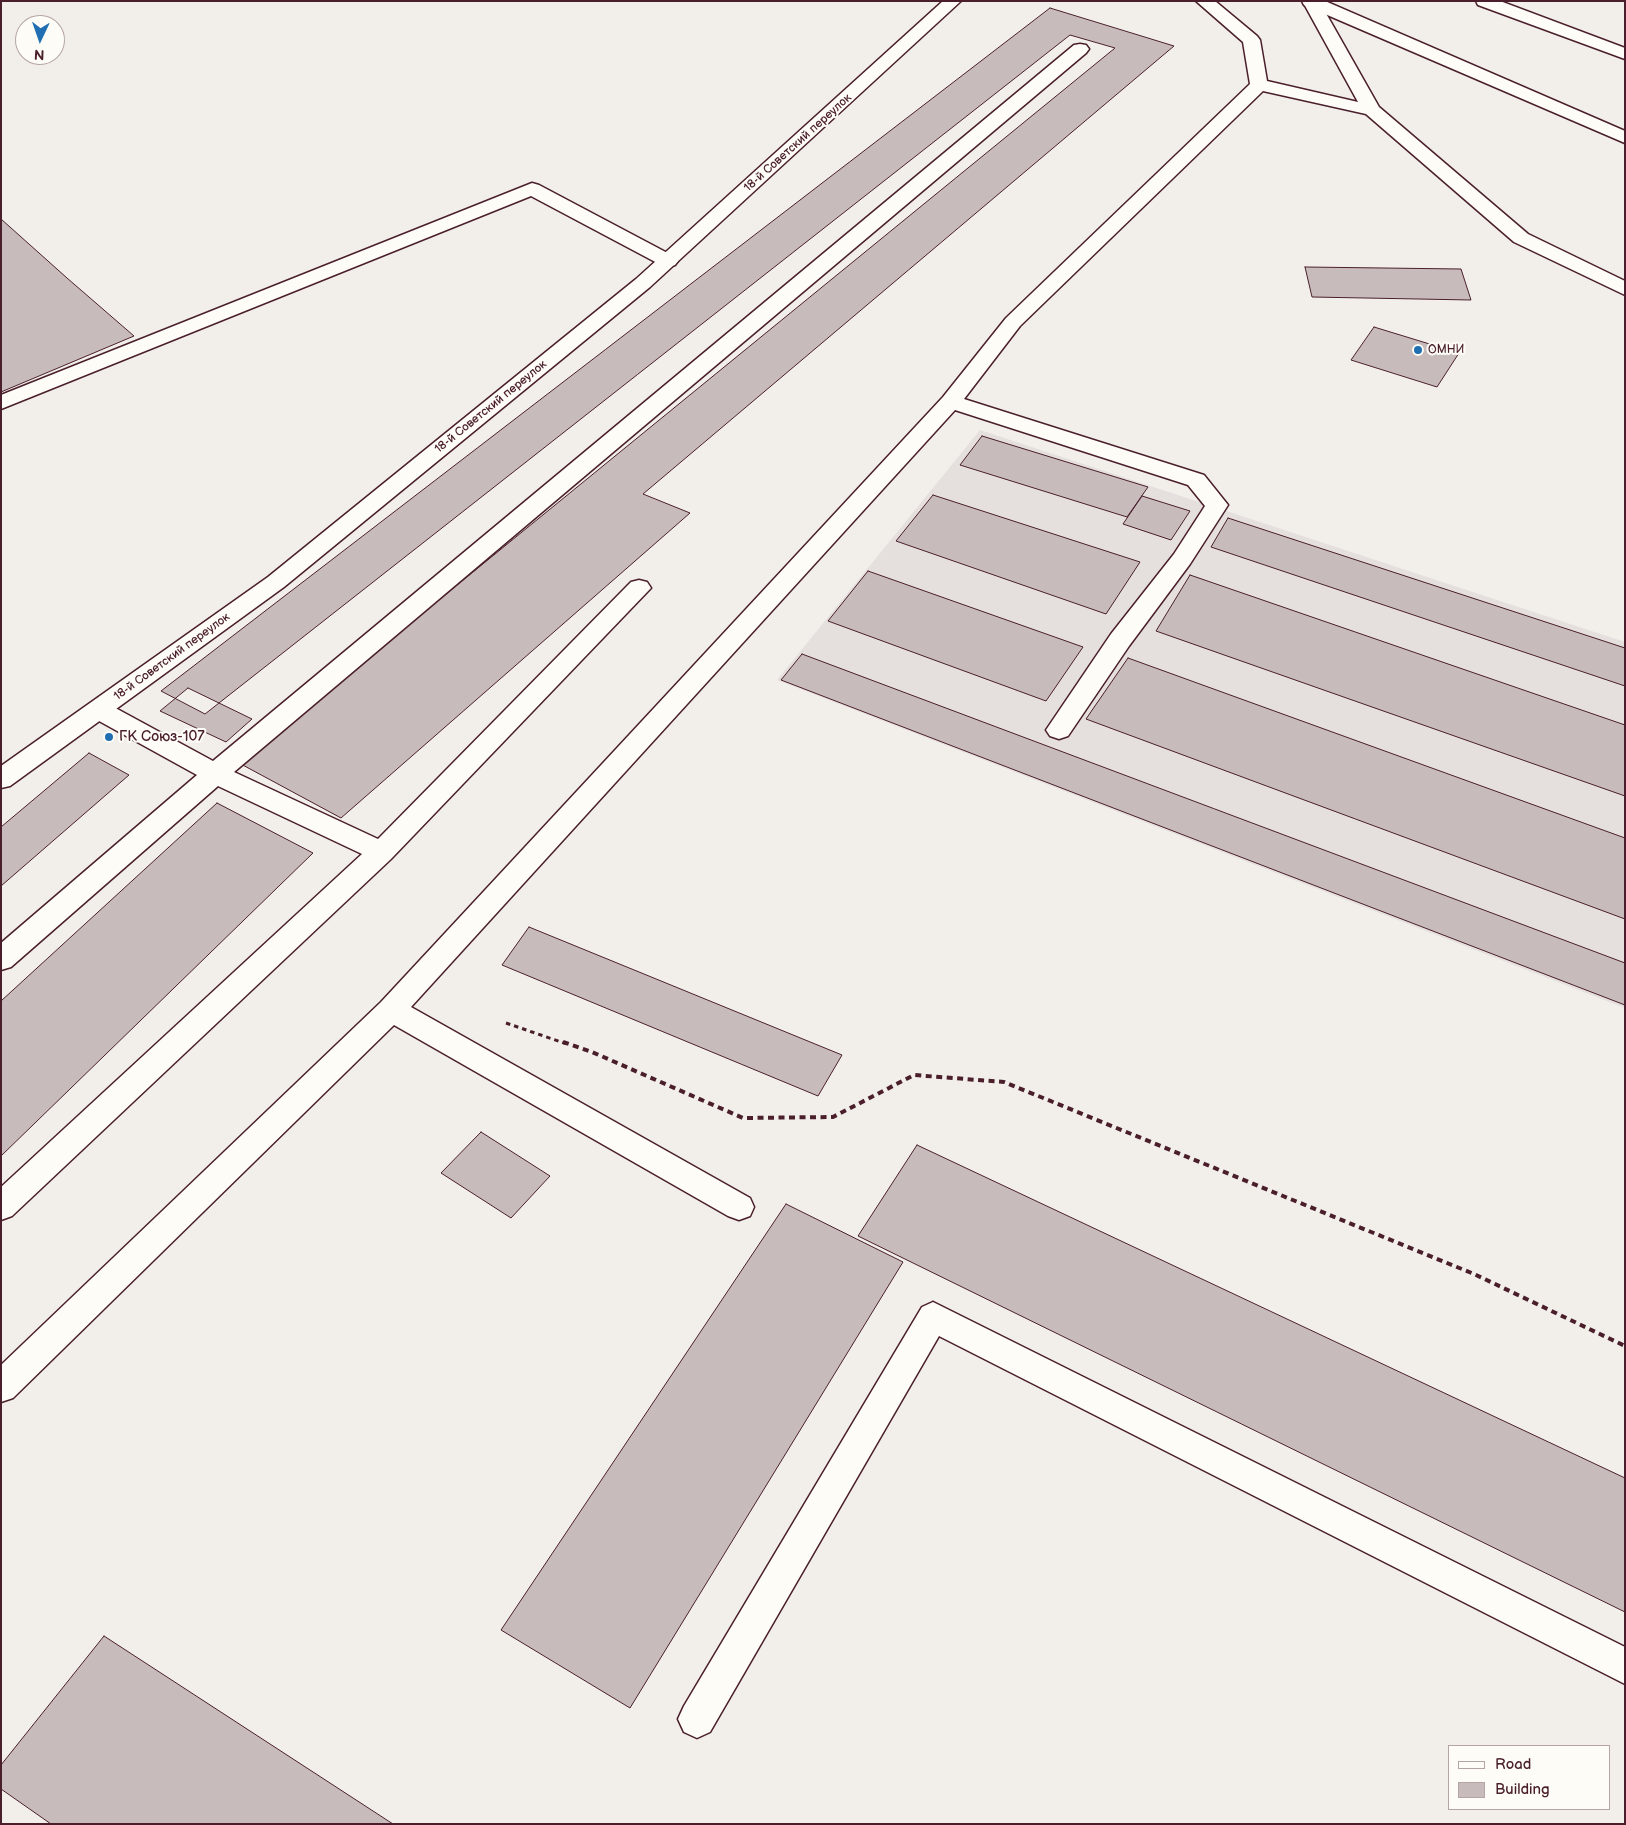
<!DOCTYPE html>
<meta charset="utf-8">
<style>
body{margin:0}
#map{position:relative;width:1626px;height:1825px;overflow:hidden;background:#f2efeb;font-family:"Balsamiq Sans",sans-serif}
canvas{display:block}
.frame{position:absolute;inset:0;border:2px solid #4a1f2b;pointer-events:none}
.legend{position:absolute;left:1448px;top:1745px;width:162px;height:65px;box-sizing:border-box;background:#fdfcf7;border:1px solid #b5a4a5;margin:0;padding:6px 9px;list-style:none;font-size:15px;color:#4a1f2b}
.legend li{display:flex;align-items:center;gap:10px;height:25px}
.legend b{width:25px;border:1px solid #b5a4a5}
.north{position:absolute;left:15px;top:15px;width:50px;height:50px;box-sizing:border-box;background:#fdfcf7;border:1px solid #b5a4a5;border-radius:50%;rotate:183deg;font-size:14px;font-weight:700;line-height:20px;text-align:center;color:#4a1f2b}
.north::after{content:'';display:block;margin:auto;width:18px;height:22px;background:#1f6fb2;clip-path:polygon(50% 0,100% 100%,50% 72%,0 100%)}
</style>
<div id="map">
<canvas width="1626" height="1825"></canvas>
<div class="frame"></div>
<ul class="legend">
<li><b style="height:6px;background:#fdfcf7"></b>Road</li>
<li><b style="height:14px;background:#c8bbbb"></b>Building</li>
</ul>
<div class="north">N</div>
</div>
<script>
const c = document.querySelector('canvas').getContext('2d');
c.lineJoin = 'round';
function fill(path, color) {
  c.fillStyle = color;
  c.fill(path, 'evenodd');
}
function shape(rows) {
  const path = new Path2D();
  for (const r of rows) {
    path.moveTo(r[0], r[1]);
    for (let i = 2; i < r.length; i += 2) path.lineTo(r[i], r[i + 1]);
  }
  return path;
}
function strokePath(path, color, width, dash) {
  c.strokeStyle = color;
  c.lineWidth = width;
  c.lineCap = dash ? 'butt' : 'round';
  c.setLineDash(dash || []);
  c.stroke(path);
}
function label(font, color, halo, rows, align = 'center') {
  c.font = font + ' "Balsamiq Sans",sans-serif';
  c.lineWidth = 4;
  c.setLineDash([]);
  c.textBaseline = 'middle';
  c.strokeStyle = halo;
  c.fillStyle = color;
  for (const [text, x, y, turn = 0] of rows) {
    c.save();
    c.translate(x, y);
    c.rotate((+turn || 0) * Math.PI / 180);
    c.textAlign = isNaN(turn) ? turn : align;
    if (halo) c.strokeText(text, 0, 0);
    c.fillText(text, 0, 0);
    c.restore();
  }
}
fill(shape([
 [980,430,1625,642,1625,1008,777,680]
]), '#e5dfdd');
const building = shape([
 [1050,8,1174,46,643,494,690,513,341,818,239,763,1115,48,1070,35,205,714,161,691,1050,8],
 [1,219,67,278,134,336,1,392,1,219],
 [1305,267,1461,269,1471,300,1312,297,1305,267],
 [1374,327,1459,353,1437,387,1351,360,1374,327],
 [982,436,1148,487,1127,517,960,465,982,436],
 [933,495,1140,562,1106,614,896,541,933,495],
 [1142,496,1190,511,1171,540,1123,524,1142,496],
 [1228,518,1625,648,1625,686,1211,547,1228,518],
 [868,571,1083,647,1046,701,828,621,868,571],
 [1190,575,1625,725,1625,796,1156,631,1190,575],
 [802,654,1625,963,1625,1005,781,680,802,654],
 [1128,658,1625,838,1625,919,1086,719,1128,658],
 [188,688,252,719,226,742,160,711,188,688],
 [89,753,129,775,1,886,1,827,89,753],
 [217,803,313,853,1,1156,1,1001,217,803],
 [529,927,842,1055,818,1096,502,965,529,927],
 [481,1132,550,1176,511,1218,441,1173,481,1132],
 [917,1145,1625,1478,1625,1612,858,1236,917,1145],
 [786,1204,903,1262,630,1708,501,1630,786,1204],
 [104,1636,393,1824,51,1824,1,1789,1,1765,104,1636]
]);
fill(building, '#c8bbbb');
strokePath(building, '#4a1f2b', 1);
const lane = shape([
 [1196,1,1215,1,1257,36,1260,40,1267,81,1358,102,1303,2,1319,1,1379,107,1528,234,1625,281,1625,295,1514,242,1366,114,1263,91,1020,326,964,399,1204,475,1228,505,1190,564,1129,646,1068,736,1059,739,1050,736,1046,730,1111,634,1174,554,1205,506,1188,485,955,410,411,1007,750,1198,754,1207,750,1216,739,1220,728,1216,394,1025,13,1398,1,1402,1,1365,381,1002,943,397,1006,318,1250,84,1243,42,1196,1],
 [1080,44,1086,45,1089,49,1086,53,234,772,378,839,631,582,639,580,647,582,651,588,391,859,12,1216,1,1220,1,1187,362,854,218,786,11,967,1,970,1,943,197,775,90,716,86,710,90,704,99,701,108,704,213,761,1074,45,1080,44],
 [532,183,539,185,675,257,678,261,675,265,668,267,661,265,531,196,1,409,1,395,532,183],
 [933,1302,1625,1647,1625,1684,939,1336,710,1732,697,1738,684,1732,678,1719,684,1706,922,1307,933,1302]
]);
const secondary = shape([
 [943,1,961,1,650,287,284,587,10,786,1,788,1,766,268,577,636,279,943,1]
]);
const primary = shape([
 [1302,1,1325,1,1625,131,1625,143,1304,5,1302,1],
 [1476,1,1500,1,1625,48,1625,59,1478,5,1476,1]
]);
strokePath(lane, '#4a1f2b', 3);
strokePath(secondary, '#4a1f2b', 3);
strokePath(primary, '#4a1f2b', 3);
strokePath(shape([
 [506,1023,567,1044]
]), '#4a1f2b', 3, [4.5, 4]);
strokePath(shape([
 [563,1042,592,1052,743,1118,833,1117,914,1075,1004,1082,1474,1274,1625,1346]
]), '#4a1f2b', 4, [6, 4.5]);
fill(lane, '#fdfcf7');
fill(secondary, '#fdfcf7');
fill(primary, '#fdfcf7');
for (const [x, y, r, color] of [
 [1418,350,5,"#1f6fb2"],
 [109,737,5,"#1f6fb2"]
]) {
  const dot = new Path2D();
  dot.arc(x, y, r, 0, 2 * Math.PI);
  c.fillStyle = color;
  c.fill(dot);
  strokePath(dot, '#fdfcf7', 2);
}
label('12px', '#4a1f2b', '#fdfcf7', [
 ["18-й Советский переулок",798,143,-42],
 ["18-й Советский переулок",491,407,-39],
 ["18-й Советский переулок",172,657,-36]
]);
label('12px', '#4a1f2b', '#fdfcf7', [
 ["ОМНИ",1428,350]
], 'left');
label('15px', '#4a1f2b', '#fdfcf7', [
 ["ГК Союз-107",119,737]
], 'left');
</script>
